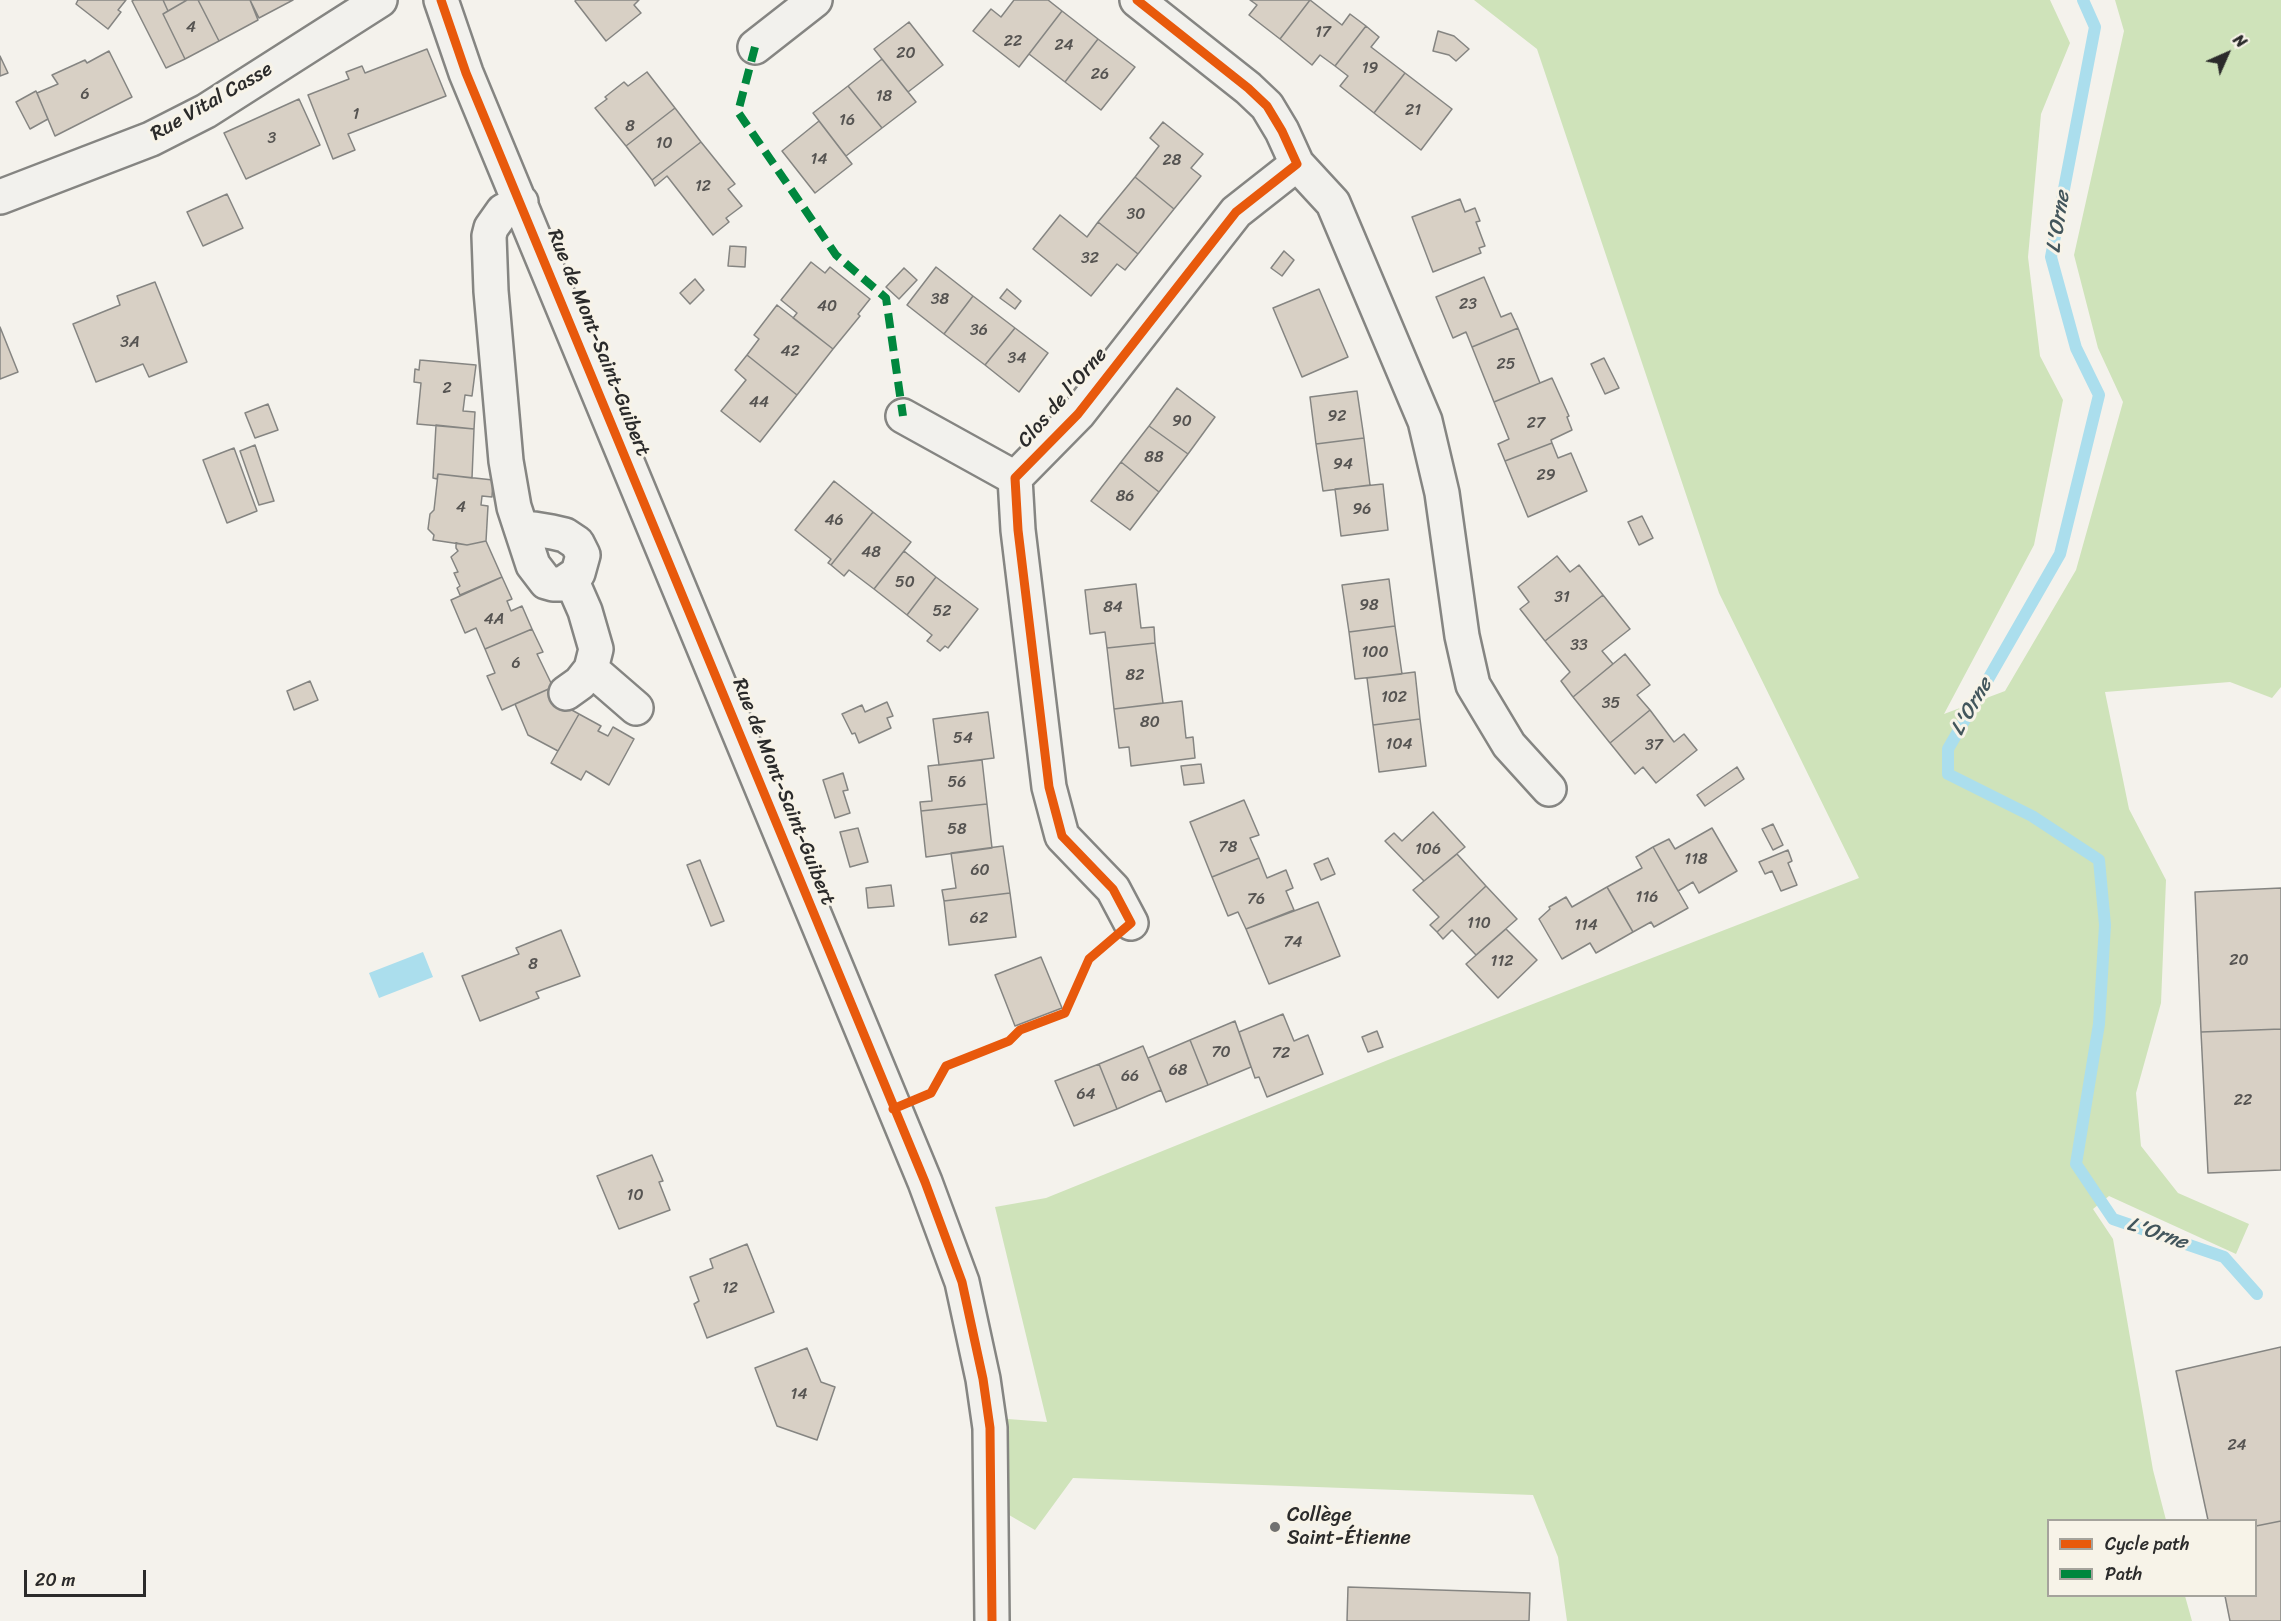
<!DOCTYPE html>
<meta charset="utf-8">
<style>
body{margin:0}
#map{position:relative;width:2281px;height:1621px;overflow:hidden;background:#f4f2ec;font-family:Sriracha,sans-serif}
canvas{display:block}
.legend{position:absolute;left:2047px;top:1519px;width:210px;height:78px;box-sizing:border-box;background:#f7f3e8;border:2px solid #a5a39c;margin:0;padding:8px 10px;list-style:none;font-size:18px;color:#2b2b2b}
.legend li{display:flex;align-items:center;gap:12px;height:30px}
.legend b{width:30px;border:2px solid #a5a39c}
.north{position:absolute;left:2197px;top:24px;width:60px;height:60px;-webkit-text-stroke:4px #f7f3e8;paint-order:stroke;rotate:45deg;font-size:16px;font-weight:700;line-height:24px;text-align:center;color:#2b2b2b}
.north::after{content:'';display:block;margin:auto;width:21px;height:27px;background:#2b2b2b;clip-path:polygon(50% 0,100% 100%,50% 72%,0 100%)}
.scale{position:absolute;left:24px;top:1570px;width:122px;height:27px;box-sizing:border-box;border:3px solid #2b2b2b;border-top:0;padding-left:8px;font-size:18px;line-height:21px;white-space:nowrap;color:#2b2b2b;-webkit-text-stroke:4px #f7f3e8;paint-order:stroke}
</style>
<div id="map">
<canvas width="2281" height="1621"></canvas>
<ul class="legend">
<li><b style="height:8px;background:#e8590c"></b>Cycle path</li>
<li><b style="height:8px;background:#00873e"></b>Path</li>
</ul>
<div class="north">N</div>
<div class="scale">20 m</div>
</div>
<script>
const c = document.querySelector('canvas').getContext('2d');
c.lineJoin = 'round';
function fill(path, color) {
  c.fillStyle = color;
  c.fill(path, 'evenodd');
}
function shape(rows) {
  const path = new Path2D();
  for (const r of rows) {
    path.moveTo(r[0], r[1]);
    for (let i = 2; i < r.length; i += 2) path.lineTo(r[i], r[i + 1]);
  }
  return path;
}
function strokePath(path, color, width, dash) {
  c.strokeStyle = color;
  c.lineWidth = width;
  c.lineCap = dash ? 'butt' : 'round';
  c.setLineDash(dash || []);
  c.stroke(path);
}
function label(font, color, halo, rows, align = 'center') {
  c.font = font + ' Sriracha,sans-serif';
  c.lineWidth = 6;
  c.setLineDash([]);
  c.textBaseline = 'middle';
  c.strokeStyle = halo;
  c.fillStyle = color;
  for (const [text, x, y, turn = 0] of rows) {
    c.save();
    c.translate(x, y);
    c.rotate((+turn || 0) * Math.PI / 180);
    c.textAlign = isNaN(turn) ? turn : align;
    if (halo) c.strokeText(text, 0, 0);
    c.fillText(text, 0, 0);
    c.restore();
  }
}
fill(shape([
 [1474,0,2050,0,2070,43,2041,114,2028,257,2040,356,2063,400,2034,545,1944,714,2005,691,2076,570,2123,402,2098,348,2074,255,2124,31,2115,0,2281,0,2281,687,2272,698,2230,682,2105,692,2129,809,2166,880,2161,1003,2136,1093,2141,1146,2178,1193,2249,1224,2236,1254,2109,1196,2093,1209,2113,1239,2153,1470,2166,1520,2048,1520,2048,1596,2185,1596,2192,1621,1567,1621,1558,1557,1533,1495,1073,1478,1035,1530,1009,1515,1008,1419,1047,1422,995,1207,1046,1198,1388,1060,1859,878,1719,593,1537,49]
]), '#cfe3ba');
fill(shape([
 [423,952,433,977,379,998,369,973]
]), '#abdeed');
strokePath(shape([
 [2083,0,2095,27,2051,257,2076,348,2099,395,2060,554,1948,749,1948,774,2032,816,2099,860,2105,925,2099,1024,2076,1164,2113,1219,2224,1257,2257,1294]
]), '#abdeed', 12);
const building = shape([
 [78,0,126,0,118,10,121,12,108,29,76,4,78,0],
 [134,0,163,0,168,11,163,14,185,59,166,68,132,1,134,0],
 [163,0,187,0,168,11,163,0],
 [187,0,198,0,219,41,185,59,163,14,187,0],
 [198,0,250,0,258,20,219,41,198,0],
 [250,0,293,0,259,18,250,0],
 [576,0,639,0,634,5,641,13,606,41,575,1,576,0],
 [1014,0,1048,0,1062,11,1019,67,973,31,991,9,1001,17,1014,0],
 [1250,0,1310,0,1280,39,1249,15,1257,5,1250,0],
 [1310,0,1342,25,1350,14,1366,26,1335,66,1320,55,1312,65,1280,39,1310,0],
 [1062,11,1098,39,1065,82,1029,54,1062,11],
 [909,22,943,65,908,92,874,49,909,22],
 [1366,26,1379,37,1371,47,1405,73,1374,113,1340,86,1348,76,1335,66,1366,26],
 [1438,31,1454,36,1469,49,1456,61,1449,55,1433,51,1438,31],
 [1098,39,1135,67,1101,110,1065,82,1098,39],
 [427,49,446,96,348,134,355,150,333,159,308,95,349,79,346,72,362,66,365,73,427,49],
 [109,51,132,97,55,136,37,93,58,84,52,75,85,60,87,63,109,51],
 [0,56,8,73,0,76,0,56],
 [882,59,916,102,882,128,848,86,882,59],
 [647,72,675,108,626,146,595,108,607,99,605,97,624,82,628,86,647,72],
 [1405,73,1452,109,1421,150,1374,113,1405,73],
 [848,86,882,128,846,156,813,113,848,86],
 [36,91,48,119,30,129,16,102,36,91],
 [299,99,320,145,246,179,224,133,299,99],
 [675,108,701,142,652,180,626,146,675,108],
 [819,121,852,164,815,193,782,151,819,121],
 [1163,122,1203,154,1191,168,1201,176,1174,209,1135,177,1159,146,1150,138,1163,122],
 [701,142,735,184,728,189,742,206,726,218,729,222,713,235,667,176,655,186,652,180,701,142],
 [1135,177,1174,209,1138,254,1098,222,1135,177],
 [227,194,243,228,203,246,187,212,227,194],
 [1460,199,1465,212,1475,208,1480,221,1476,222,1485,246,1479,248,1481,253,1433,272,1412,217,1460,199],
 [1060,215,1087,237,1098,222,1138,254,1125,270,1117,264,1091,296,1033,249,1060,215],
 [730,246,746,247,745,267,728,266,730,246],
 [1284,251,1294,260,1282,276,1271,268,1284,251],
 [811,262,825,273,830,267,870,299,858,314,860,316,833,349,793,318,797,313,781,300,811,262],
 [936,267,973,296,944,334,907,305,936,267],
 [904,268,917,280,899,299,886,287,904,268],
 [1484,277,1501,317,1511,313,1518,328,1472,347,1466,332,1453,338,1436,297,1484,277],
 [695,279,704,290,690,304,680,293,695,279],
 [155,282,187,362,149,377,143,364,96,382,73,324,120,305,117,296,155,282],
 [1007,289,1021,301,1015,309,1000,298,1007,289],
 [1319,289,1348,357,1302,377,1273,308,1319,289],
 [973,296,1015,328,985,365,944,334,973,296],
 [777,305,833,349,797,395,747,355,759,339,754,335,777,305],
 [0,327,18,372,0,379,0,327],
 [1015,328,1048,353,1019,392,985,365,1015,328],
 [1518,328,1540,383,1494,402,1472,347,1518,328],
 [747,355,797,395,760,442,721,411,746,380,735,370,747,355],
 [1604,358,1619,388,1605,394,1591,364,1604,358],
 [420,360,476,365,472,396,465,395,463,411,475,412,474,429,417,424,421,383,414,382,415,369,419,370,420,360],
 [1552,378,1569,416,1567,417,1572,430,1551,440,1552,443,1505,461,1498,444,1509,439,1494,402,1552,378],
 [1177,388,1215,417,1188,454,1149,426,1177,388],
 [1357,391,1364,438,1316,444,1310,397,1357,391],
 [268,404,278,430,255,438,245,413,268,404],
 [436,425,474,429,472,478,438,474,437,479,433,478,436,425],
 [1149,426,1188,454,1159,492,1121,462,1149,426],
 [1364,438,1370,485,1323,491,1316,444,1364,438],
 [1552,443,1558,458,1571,453,1587,491,1528,517,1505,461,1552,443],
 [255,445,274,501,259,505,240,451,255,445],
 [234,448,257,511,227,523,203,460,234,448],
 [1121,462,1159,492,1130,530,1091,501,1121,462],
 [438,474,493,480,492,497,482,496,481,505,488,506,486,541,467,545,433,540,434,535,428,529,430,514,434,510,438,474],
 [834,481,873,512,831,565,828,563,831,559,795,530,834,481],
 [1383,484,1388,530,1341,536,1335,489,1383,484],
 [873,512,911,542,874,589,849,570,844,576,831,565,873,512],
 [1642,516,1653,538,1639,545,1628,522,1642,516],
 [486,541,502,577,460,595,457,588,460,586,454,573,458,572,451,557,458,551,456,548,456,543,467,545,486,541],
 [904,551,936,577,907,615,874,589,904,551],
 [1557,556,1570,572,1579,565,1603,595,1545,641,1520,609,1529,602,1518,587,1557,556],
 [502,577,512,599,507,601,511,611,522,606,532,629,485,649,476,628,465,633,451,600,502,577],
 [936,577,978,609,948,648,945,646,940,651,927,641,932,635,907,615,936,577],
 [1389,579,1395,626,1349,632,1342,585,1389,579],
 [1136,584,1141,628,1154,627,1155,643,1107,648,1105,632,1090,634,1085,590,1136,584],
 [1603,595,1630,629,1602,651,1613,664,1573,697,1561,681,1570,672,1545,641,1603,595],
 [1395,626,1402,674,1355,679,1349,632,1395,626],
 [532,629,543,652,537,654,553,687,502,710,487,676,495,673,485,649,532,629],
 [1155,643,1163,703,1114,709,1107,648,1155,643],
 [1625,654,1650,685,1637,695,1650,710,1610,743,1573,697,1625,654],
 [1415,672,1420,719,1373,725,1367,678,1415,672],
 [310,681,318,700,294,710,287,691,310,681],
 [553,687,561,704,579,714,558,751,528,735,515,704,553,687],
 [1182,701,1186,738,1193,737,1195,758,1131,766,1129,747,1119,748,1114,709,1182,701],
 [887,702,893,716,887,718,891,728,859,743,855,733,852,734,842,714,862,705,865,712,887,702],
 [1650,710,1674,742,1684,734,1697,750,1656,783,1643,767,1635,774,1610,743,1650,710],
 [988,712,994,758,939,765,933,719,988,712],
 [579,714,601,726,598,731,608,736,613,727,634,739,609,785,586,771,581,780,551,763,579,714],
 [1420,719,1426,766,1379,772,1373,725,1420,719],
 [982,760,987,804,921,811,920,802,932,801,928,766,982,760],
 [1201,764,1204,783,1184,785,1181,766,1201,764],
 [1737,767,1744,779,1705,806,1697,795,1737,767],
 [843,773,848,790,843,791,850,813,835,818,823,780,843,773],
 [1244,800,1259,835,1250,838,1259,858,1212,877,1190,822,1244,800],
 [987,804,992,848,926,857,921,811,987,804],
 [1433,812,1465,847,1424,881,1385,841,1394,833,1402,841,1433,812],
 [1773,824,1783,845,1773,850,1762,829,1773,824],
 [858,828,868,862,850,867,840,832,858,828],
 [1712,828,1737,871,1699,893,1693,882,1678,891,1653,847,1669,839,1675,849,1712,828],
 [1003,846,1010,893,944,901,942,890,956,888,951,853,1003,846],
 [1653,847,1688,908,1654,927,1651,922,1633,932,1607,887,1642,868,1636,857,1653,847],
 [1788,850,1792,861,1788,863,1797,885,1781,891,1772,871,1765,874,1759,862,1788,850],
 [1457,854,1486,886,1437,932,1430,925,1439,917,1413,890,1457,854],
 [1259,858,1267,878,1286,870,1293,888,1286,891,1294,910,1246,929,1238,912,1228,916,1212,877,1259,858],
 [1328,858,1335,874,1321,880,1314,864,1328,858],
 [700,860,724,921,711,926,687,865,700,860],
 [891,885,894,906,868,908,866,888,891,885],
 [1486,886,1517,919,1476,955,1452,930,1443,939,1437,932,1486,886],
 [1607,887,1633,932,1596,953,1590,943,1562,959,1539,919,1550,909,1549,907,1566,897,1572,907,1607,887],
 [2281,888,2281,1029,2201,1032,2195,892,2281,888],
 [1010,893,1016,937,949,945,944,901,1010,893],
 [1318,902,1340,956,1269,984,1246,929,1318,902],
 [1506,929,1537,960,1498,998,1466,964,1506,929],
 [561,930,580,976,536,992,539,998,480,1021,462,976,519,954,516,948,561,930],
 [1041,957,1062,1008,1015,1026,995,975,1041,957],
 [1283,1014,1294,1041,1308,1035,1323,1074,1267,1097,1259,1077,1255,1078,1239,1032,1283,1014],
 [1235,1021,1251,1067,1208,1085,1190,1040,1235,1021],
 [2281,1029,2281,1170,2208,1173,2201,1032,2281,1029],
 [1377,1031,1383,1047,1368,1052,1362,1037,1377,1031],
 [1190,1040,1208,1085,1166,1102,1148,1058,1190,1040],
 [1143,1046,1161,1090,1117,1109,1099,1064,1143,1046],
 [1099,1064,1117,1109,1074,1126,1055,1081,1099,1064],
 [652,1155,663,1181,659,1182,670,1210,619,1229,597,1176,652,1155],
 [747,1244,774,1312,707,1338,694,1304,699,1301,690,1277,713,1268,710,1259,747,1244],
 [2281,1347,2281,1521,2256,1526,2256,1520,2208,1520,2176,1371,2281,1347],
 [807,1348,821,1382,835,1387,817,1440,777,1426,755,1368,807,1348],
 [2281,1521,2281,1621,2230,1621,2225,1596,2256,1596,2256,1526,2281,1521],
 [1348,1587,1530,1593,1529,1621,1347,1621,1348,1587]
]);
fill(building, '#d8d0c5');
strokePath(building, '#858582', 1.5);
const minor = shape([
 [441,0,466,73,925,1182,962,1282,983,1379,990,1428,992,1621],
 [1137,0,1248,88,1267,106,1282,131,1297,164,1333,203,1425,421,1442,493,1462,636,1473,685,1509,745,1549,789],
 [755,47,815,0],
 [0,197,151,139,206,111,380,0],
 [521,202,503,211,491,228,489,236,491,291,506,461,514,507,533,565,546,582,553,584,562,584,578,573,583,555,577,543,565,535,552,532,534,529,524,535],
 [903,416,1015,478],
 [591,669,636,708],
 [566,693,580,683,591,669,596,649,585,611,571,579],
 [1131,923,1113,889,1062,836,1049,787,1018,530,1015,478,1078,414,1236,212,1297,164]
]);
strokePath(minor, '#858582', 38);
strokePath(minor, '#f2f1ed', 33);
strokePath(shape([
 [755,47,738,112,836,255,886,298,903,416]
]), '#00873e', 8, [15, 8]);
strokePath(shape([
 [441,0,466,73,925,1182,962,1282,983,1379,990,1428,992,1621],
 [893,1109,931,1093,946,1066,1009,1041,1020,1030,1065,1013,1089,959,1131,923,1113,889,1062,836,1049,787,1018,530,1015,478,1078,414,1236,212,1297,164,1282,131,1267,106,1248,88,1137,0]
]), '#e8590c', 9);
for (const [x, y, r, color] of [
 [1275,1527,6,"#71716f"]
]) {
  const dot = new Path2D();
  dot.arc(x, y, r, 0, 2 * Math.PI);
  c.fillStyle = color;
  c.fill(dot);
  strokePath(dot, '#f7f3e8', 2);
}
label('16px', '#565452', null, [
 ["4",191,28],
 ["17",1323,33],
 ["22",1013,42],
 ["24",1064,46],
 ["20",906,54],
 ["19",1370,69],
 ["26",1100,75],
 ["6",85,95],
 ["18",884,97],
 ["21",1413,111],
 ["1",356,115],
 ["16",847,121],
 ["8",630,127],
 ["3",272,139],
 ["10",664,144],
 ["14",819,160],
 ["28",1172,161],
 ["12",703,187],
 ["30",1136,215],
 ["32",1090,259],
 ["38",940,300],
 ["23",1468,305],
 ["40",827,307],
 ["36",979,331],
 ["3A",130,343],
 ["42",790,352],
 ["34",1017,359],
 ["25",1506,365],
 ["2",447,389],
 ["44",759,403],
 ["92",1337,417],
 ["90",1182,422],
 ["27",1536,424],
 ["88",1154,458],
 ["94",1343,465],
 ["29",1546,476],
 ["86",1125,497],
 ["4",461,508],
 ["96",1362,510],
 ["46",834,521],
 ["48",871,553],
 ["50",905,583],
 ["31",1562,598],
 ["98",1369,606],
 ["84",1113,608],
 ["52",942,612],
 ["4A",494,620],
 ["33",1579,646],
 ["100",1375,653],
 ["6",516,664],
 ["82",1135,676],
 ["102",1394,698],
 ["35",1611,704],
 ["80",1150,723],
 ["54",963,739],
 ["104",1399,745],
 ["37",1654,746],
 ["56",957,783],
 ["58",957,830],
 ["78",1228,848],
 ["106",1428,850],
 ["118",1696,860],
 ["60",980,871],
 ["116",1647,898],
 ["76",1256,900],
 ["62",979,919],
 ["110",1479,924],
 ["114",1586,926],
 ["74",1293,943],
 ["20",2239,961],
 ["112",1502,962],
 ["8",533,965],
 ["70",1221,1053],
 ["72",1281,1054],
 ["68",1178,1071],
 ["66",1130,1077],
 ["64",1086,1095],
 ["22",2243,1101],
 ["10",635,1196],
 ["12",730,1289],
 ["14",799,1395],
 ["24",2237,1446]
]);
label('20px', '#2b2b2b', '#f7f3e8', [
 ["Rue Vital Casse",212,102,-30],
 ["Rue de Mont-Saint-Guibert",598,343,68],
 ["Clos de l'Orne",1063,398,-49],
 ["Rue de Mont-Saint-Guibert",783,792,68]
]);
label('20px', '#2b2b2b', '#f7f3e8', [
 ["Collège",1287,1516],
 ["Saint-Étienne",1287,1539]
], 'left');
label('italic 21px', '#43565c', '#f7f3e8', [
 ["L'Orne",2059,222,-81],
 ["L'Orne",1972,707,-60],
 ["L'Orne",2157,1234,19]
]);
</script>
